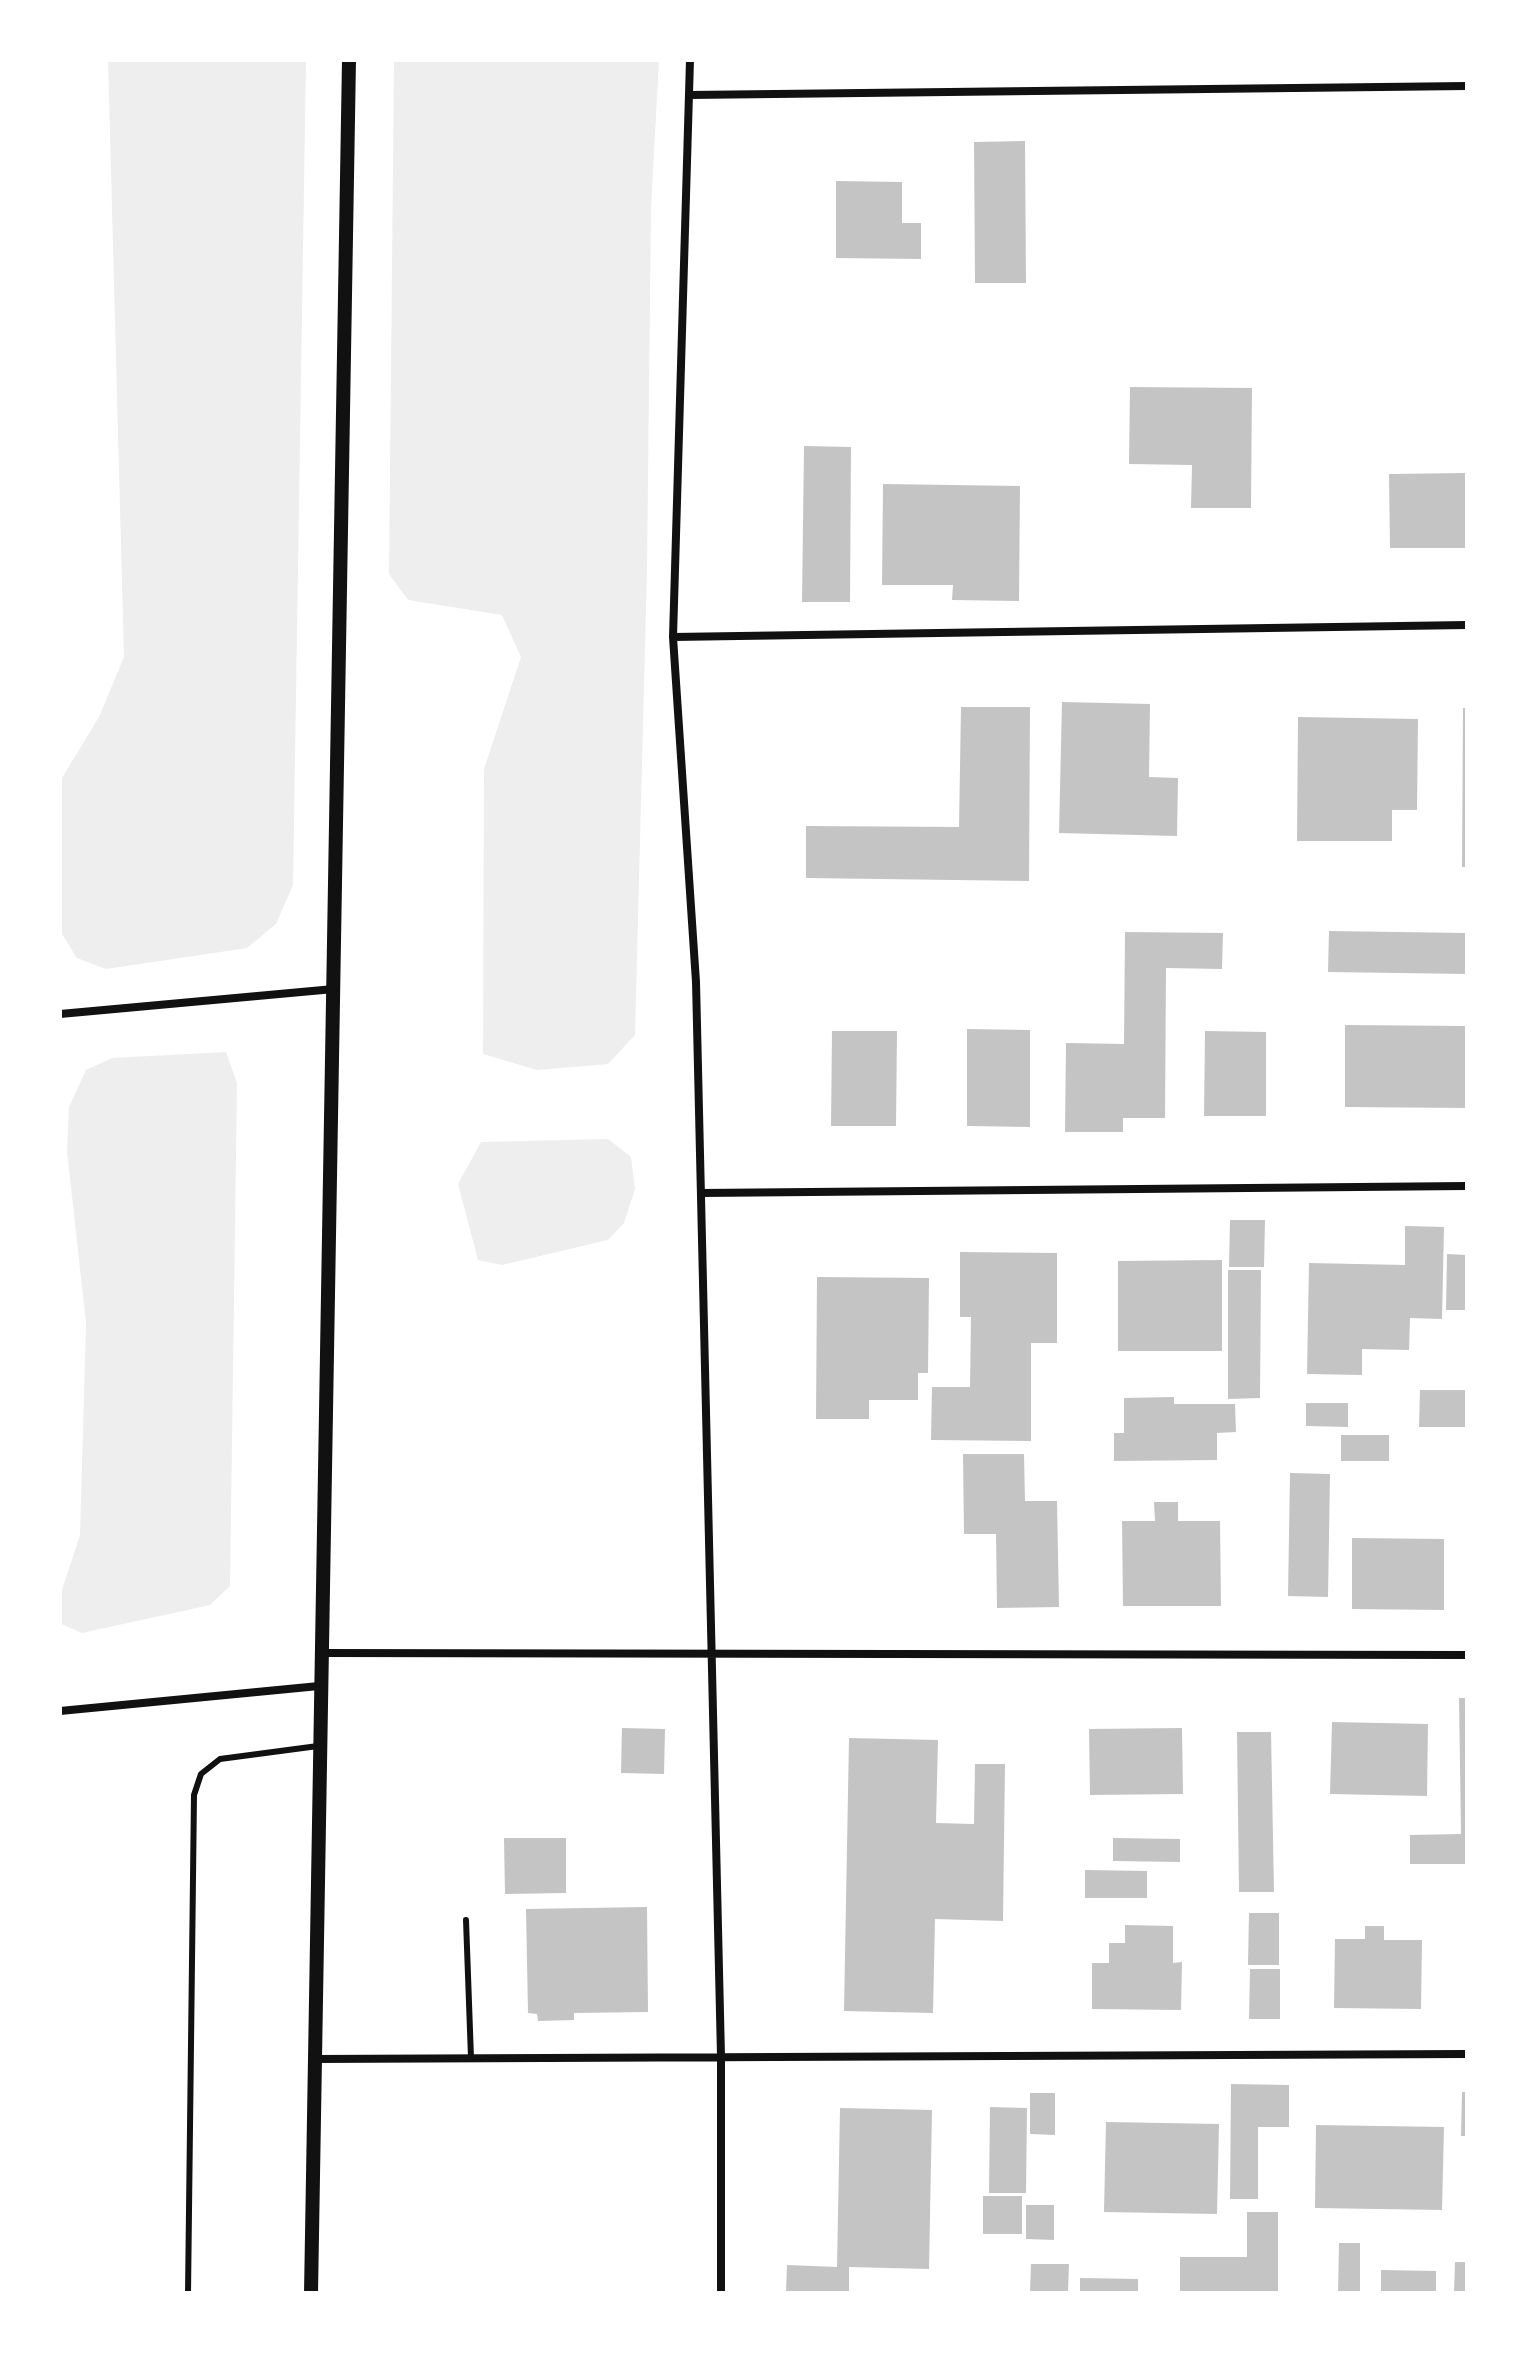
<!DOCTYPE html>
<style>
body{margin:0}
#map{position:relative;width:1527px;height:2353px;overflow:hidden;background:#fff;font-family:"Exo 2",sans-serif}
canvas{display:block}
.frame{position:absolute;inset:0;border:62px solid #fff;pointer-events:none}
</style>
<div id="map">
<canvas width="1527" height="2353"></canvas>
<div class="frame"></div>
</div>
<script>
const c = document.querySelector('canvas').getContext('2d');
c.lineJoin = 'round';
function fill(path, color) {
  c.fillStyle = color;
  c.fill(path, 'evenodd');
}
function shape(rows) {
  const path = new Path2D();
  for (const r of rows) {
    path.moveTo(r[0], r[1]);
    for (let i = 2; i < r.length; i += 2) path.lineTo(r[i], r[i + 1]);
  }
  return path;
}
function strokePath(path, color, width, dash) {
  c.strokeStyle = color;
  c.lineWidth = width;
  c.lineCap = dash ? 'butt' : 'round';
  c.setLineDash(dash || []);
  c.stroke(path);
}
fill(shape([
 [108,60,306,60,293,885,276,924,247,948,106,969,77,958,60,931,60,781,99,717,124,657],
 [394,60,659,60,651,208,647,569,635,1035,608,1064,537,1070,483,1054,484,769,521,657,502,615,408,600,389,574],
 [226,1052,237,1083,230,1586,210,1605,82,1633,61,1624,60,1596,80,1535,86,1323,67,1151,69,1107,86,1070,112,1058],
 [608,1139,631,1157,635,1189,624,1223,608,1240,502,1265,478,1260,458,1184,481,1142]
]), '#eee');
fill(shape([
 [1025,141,1026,283,975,283,974,142],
 [836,181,902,182,902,223,921,223,921,259,836,258],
 [1130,387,1252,388,1251,508,1191,508,1192,465,1129,464],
 [804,446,851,447,850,602,802,602],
 [1467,473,1467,548,1390,548,1389,474],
 [883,484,1020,486,1019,601,952,600,953,585,882,585],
 [1062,702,1150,704,1149,777,1178,778,1177,836,1059,833],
 [961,707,1030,707,1029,881,806,878,806,826,959,827],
 [1463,708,1467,708,1467,867,1462,867],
 [1298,717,1418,719,1417,810,1392,810,1392,841,1297,841],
 [1329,931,1467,933,1467,974,1328,972],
 [1125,932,1223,933,1222,969,1166,968,1165,1118,1123,1118,1123,1132,1065,1132,1066,1043,1124,1044],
 [1345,1025,1467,1026,1467,1108,1345,1107],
 [967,1029,1030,1030,1030,1127,967,1126],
 [832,1031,897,1031,896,1126,831,1126],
 [1205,1031,1266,1032,1266,1116,1204,1116],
 [1230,1220,1265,1220,1264,1267,1229,1267],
 [1405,1226,1444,1227,1442,1319,1410,1318,1409,1350,1362,1349,1362,1375,1307,1374,1309,1263,1405,1265],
 [960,1252,1057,1253,1057,1343,1031,1343,1031,1441,931,1440,932,1387,970,1387,971,1317,960,1317],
 [1447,1254,1467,1255,1467,1310,1446,1310],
 [1222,1260,1222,1351,1118,1351,1118,1261],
 [1228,1270,1261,1270,1260,1398,1228,1399],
 [817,1277,929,1278,928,1373,918,1373,918,1400,869,1400,869,1419,816,1419],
 [1420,1390,1467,1390,1467,1427,1419,1427],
 [1174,1397,1174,1404,1235,1404,1236,1432,1217,1433,1217,1460,1114,1461,1114,1433,1124,1433,1124,1398],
 [1306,1403,1348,1403,1348,1427,1306,1426],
 [1341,1435,1389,1435,1389,1461,1341,1461],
 [963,1454,1024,1454,1025,1501,1057,1501,1059,1607,997,1608,996,1534,964,1534],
 [1290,1473,1330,1474,1328,1597,1288,1596],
 [1154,1502,1178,1502,1178,1521,1220,1521,1221,1606,1123,1606,1122,1521,1155,1521],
 [1352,1538,1444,1539,1444,1610,1352,1609],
 [1459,1698,1467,1698,1467,1864,1410,1864,1410,1835,1461,1834],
 [1332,1722,1428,1724,1427,1796,1330,1794],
 [622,1728,665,1729,664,1774,621,1773],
 [1182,1728,1183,1794,1090,1795,1089,1729],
 [1237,1732,1271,1732,1274,1892,1239,1892],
 [849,1738,938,1740,936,1823,974,1824,975,1764,1005,1764,1003,1921,935,1919,933,2013,844,2011],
 [504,1838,566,1838,566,1893,505,1894],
 [1113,1838,1180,1839,1180,1862,1113,1861],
 [1085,1870,1147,1871,1147,1898,1085,1898],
 [647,1907,648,2012,574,2013,574,2020,538,2021,537,2014,528,2013,526,1909],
 [1249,1913,1279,1913,1279,1965,1248,1965],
 [1125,1925,1173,1926,1173,1963,1182,1962,1181,2010,1092,2009,1092,1963,1109,1963,1109,1943,1125,1943],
 [1365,1926,1384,1926,1384,1940,1422,1940,1421,2009,1334,2008,1335,1939,1365,1939],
 [1250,1969,1280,1969,1280,2019,1249,2019],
 [1231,2084,1289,2085,1289,2127,1258,2127,1258,2199,1230,2199],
 [1462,2092,1467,2092,1467,2136,1461,2136],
 [1030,2093,1055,2093,1055,2135,1030,2134],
 [990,2107,1027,2108,1026,2193,989,2193],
 [840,2108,932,2110,929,2269,849,2267,849,2293,786,2293,787,2265,837,2267],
 [1106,2122,1219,2124,1217,2214,1104,2212],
 [1316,2125,1444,2127,1442,2210,1315,2208],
 [983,2196,1022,2196,1022,2234,983,2234],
 [1026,2205,1054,2205,1054,2240,1026,2239],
 [1247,2212,1278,2212,1278,2293,1180,2291,1180,2257,1247,2257],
 [1339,2243,1360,2243,1360,2293,1338,2293],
 [1455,2262,1467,2262,1467,2293,1454,2293],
 [1031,2264,1069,2264,1068,2293,1030,2293],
 [1381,2270,1436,2271,1436,2293,1381,2293],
 [1080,2278,1138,2279,1138,2293,1080,2293]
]), '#c4c4c4');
strokePath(shape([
 [466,1920,471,2058],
 [188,2293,194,1795,201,1774,220,1759,318,1746]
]), '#111', 6);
strokePath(shape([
 [690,60,673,637,696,982,721,2056,721,2293],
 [689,95,1467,86],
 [673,637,1467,625],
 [60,1014,334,989],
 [701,1193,1467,1186],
 [320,1653,1467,1655],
 [60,1711,319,1686],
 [314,2059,1467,2054]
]), '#111', 8);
strokePath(shape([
 [311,2293,349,60]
]), '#111', 14);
</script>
